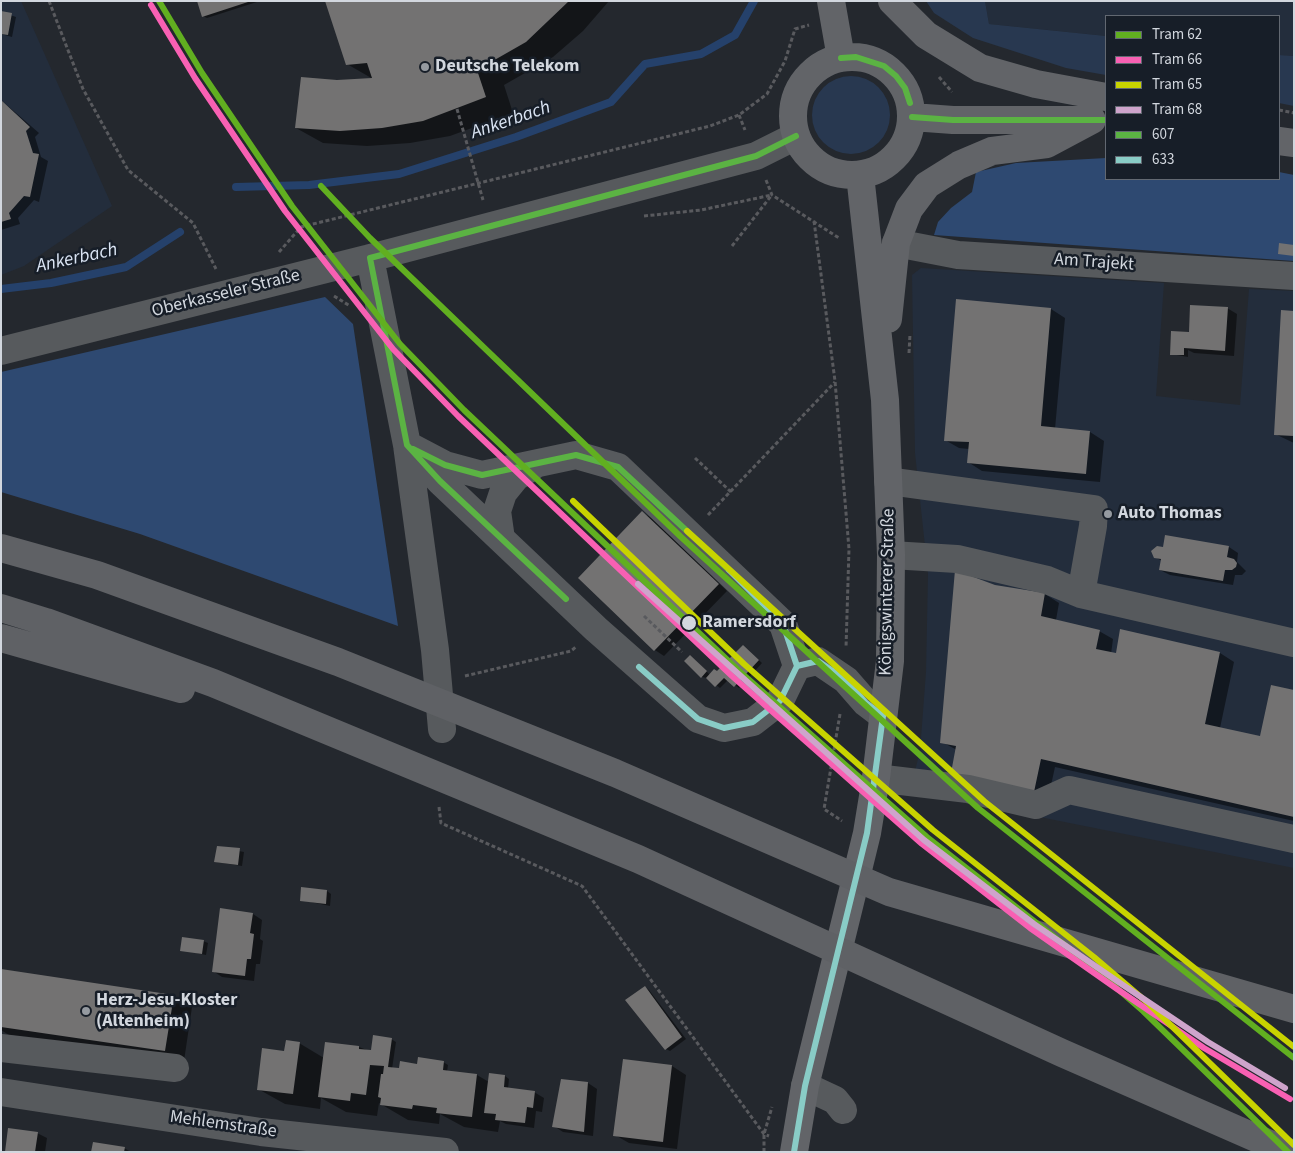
<!DOCTYPE html>
<meta charset="utf-8">
<style>
body{margin:0}
#map{position:relative;width:1295px;height:1153px;overflow:hidden;background:#24282e;font-family:"Source Sans 3",sans-serif}
canvas{display:block}
.frame{position:absolute;inset:0;border:2px solid #d2d7de;pointer-events:none}
.legend{position:absolute;left:1105px;top:15px;width:175px;height:165px;box-sizing:border-box;background:#171e28;border:1px solid #626871;margin:0;padding:6px 9px;list-style:none;font-size:15px;color:#d2d7de}
.legend li{display:flex;align-items:center;gap:10px;height:25px}
.legend b{width:25px;border:1px solid #626871}
</style>
<div id="map">
<canvas width="1295" height="1153"></canvas>
<div class="frame"></div>
<ul class="legend">
<li><b style="height:6px;background:#61af20"></b>Tram 62</li>
<li><b style="height:6px;background:#f860b3"></b>Tram 66</li>
<li><b style="height:6px;background:#c8d300"></b>Tram 65</li>
<li><b style="height:6px;background:#cea4cb"></b>Tram 68</li>
<li><b style="height:6px;background:#5bb343"></b>607</li>
<li><b style="height:6px;background:#89ccc6"></b>633</li>
</ul>
</div>
<script>
const c = document.querySelector('canvas').getContext('2d');
c.lineJoin = 'round';
function fill(path, color) {
  c.fillStyle = color;
  c.fill(path, 'evenodd');
}
function shape(rows) {
  const path = new Path2D();
  for (const r of rows) {
    if (r.length === 3) {
      path.moveTo(r[0] + r[2], r[1]);
      path.arc(r[0], r[1], r[2], 0, 2 * Math.PI);
      continue;
    }
    path.moveTo(r[0], r[1]);
    for (let i = 2; i < r.length; i += 2) path.lineTo(r[i], r[i + 1]);
  }
  return path;
}
function strokePath(path, color, width, dash) {
  c.strokeStyle = color;
  c.lineWidth = width;
  c.lineCap = dash ? 'butt' : 'round';
  c.setLineDash(dash || []);
  c.stroke(path);
}
function label(font, color, halo, rows, align = 'center') {
  c.font = font + ' "Source Sans 3",sans-serif';
  c.lineWidth = 5;
  c.setLineDash([]);
  c.textBaseline = 'middle';
  c.strokeStyle = halo;
  c.fillStyle = color;
  for (const [text, x, y, turn = 0] of rows) {
    c.save();
    c.translate(x, y);
    c.rotate((+turn || 0) * Math.PI / 180);
    c.textAlign = isNaN(turn) ? turn : align;
    if (halo) c.strokeText(text, 0, 0);
    c.fillText(text, 0, 0);
    c.restore();
  }
}
fill(shape([
 [1,1,21,1,112,206,24,266,1,275],
 [985,1,1294,1,1294,56,1279,55,1279,16,1106,16,1106,36,989,24],
 [921,268,1164,283,1156,396,1240,405,1249,289,1294,291,1294,868,910,791,920,751,926,672,928,574,915,453,912,275]
]), '#232d3c');
fill(shape([
 [926,1,985,1,989,24,1106,36,1106,75,1066,68,973,38,934,13],
 [1279,55,1294,56,1294,106,1279,103],
 [851,115,39]
]), '#283850');
fill(shape([
 [1106,158,1106,179,1279,179,1279,172,1294,175,1294,261,934,235,938,222,951,208,972,192,976,172,1016,163],
 [325,297,353,324,398,626,140,534,1,492,1,372]
]), '#2e4971');
fill(shape([
 [198,1,260,1,207,18,203,16],
 [326,1,609,1,583,31,553,57,504,85,513,113,450,136,410,143,367,146,323,143,296,128,337,82,373,79,347,64],
 [1,12,16,17,12,37,1,34],
 [1,100,39,133,35,137,41,157,48,161,39,202,34,200,18,218,20,224,1,230],
 [1227,308,1237,314,1234,356,1194,353,1188,350,1188,357,1171,354,1190,334],
 [1051,309,1065,318,1055,429,1090,432,1104,441,1100,482,982,471,968,462,969,449,959,448,945,440],
 [1294,312,1294,443,1275,434],
 [643,513,652,518,727,591,664,656,655,650,580,578],
 [1166,537,1229,547,1238,553,1237,562,1246,571,1242,575,1235,575,1233,585,1170,575,1160,570,1162,561,1155,557,1164,548],
 [994,586,1045,594,1059,603,1056,620,1099,631,1113,639,1111,654,1117,655,1121,631,1220,653,1234,662,1220,728,1261,738,1294,691,1294,821,1055,767,1048,799,942,742],
 [747,649,762,663,739,688,728,680,720,688,707,678,702,677,694,659,710,675,718,672],
 [218,847,244,852,242,866,216,862],
 [327,891,331,894,330,906,301,900],
 [253,914,262,920,260,939,263,941,260,964,256,964,254,981,222,977,213,971],
 [203,941,208,943,206,955,181,950],
 [1,971,173,996,192,1007,184,1061,9,1035,1,1030],
 [645,987,649,990,686,1039,670,1051,666,1049],
 [391,1039,396,1042,392,1069,400,1070,443,1062,448,1065,447,1072,477,1075,489,1082,490,1074,505,1076,509,1079,508,1089,534,1092,544,1098,542,1112,536,1111,534,1128,506,1124,500,1121,498,1132,464,1127,440,1114,439,1124,408,1120,379,1103,377,1116,346,1112,321,1098,320,1109,285,1104,258,1089,285,1052,299,1043,324,1058,326,1043,359,1047,372,1052],
 [624,1060,672,1066,686,1075,677,1149,629,1143,615,1135],
 [588,1083,597,1089,593,1136,563,1132,554,1126],
 [37,1133,47,1138,45,1152,6,1152],
 [124,1148,131,1152,93,1152]
]), '#0007');
strokePath(shape([
 [236,187,309,185,399,174,516,137,611,102,645,64,701,54,735,35,754,1],
 [1,289,51,283,126,267,180,232]
]), '#25416b', 8);
fill(shape([
 [197,1,248,1,248,2,202,17],
 [325,1,569,1,526,42,477,70,486,97,423,121,382,128,340,131,295,128,301,77,337,80,372,78,367,63,346,65],
 [1,11,12,13,8,35,1,34],
 [1,100,30,127,26,131,33,153,39,154,30,197,24,196,9,213,11,219,1,222],
 [1279,243,1294,245,1294,256,1278,254],
 [956,299,1051,308,1041,426,1090,431,1086,474,967,463,969,442,944,441],
 [1190,305,1228,307,1225,351,1184,348,1184,355,1170,355,1171,331,1189,332],
 [1281,310,1294,311,1294,436,1274,435],
 [642,511,719,584,654,651,578,578],
 [1165,535,1229,546,1227,557,1234,559,1237,563,1236,567,1232,570,1225,570,1223,581,1159,570,1161,559,1154,558,1151,551,1157,546,1163,547],
 [955,570,995,585,1045,593,1041,616,1100,630,1096,649,1116,653,1120,629,1220,652,1205,724,1260,736,1271,685,1294,690,1294,817,1041,759,1034,792,951,773,956,746,940,743],
 [743,645,759,660,734,687,724,678,715,687,706,678,714,669,717,671],
 [690,655,707,671,701,678,684,661],
 [217,846,240,848,238,865,214,862],
 [301,887,327,890,326,904,300,901],
 [220,908,253,913,250,933,254,934,251,959,247,959,245,976,212,972],
 [182,937,204,940,202,954,180,951],
 [1,969,174,995,165,1051,1,1027],
 [645,986,682,1037,665,1050,625,1000],
 [373,1035,392,1038,388,1067,399,1068,400,1061,417,1064,418,1057,444,1061,443,1070,477,1074,472,1117,436,1113,437,1108,413,1105,412,1109,380,1105,381,1098,378,1097,381,1074,383,1074,384,1066,370,1065,366,1095,351,1093,350,1101,318,1097,325,1042,359,1046,359,1049,371,1050],
 [286,1040,300,1042,293,1094,257,1090,262,1048,284,1051],
 [623,1059,672,1065,663,1142,613,1136],
 [489,1073,505,1075,504,1087,535,1091,533,1108,527,1107,525,1123,495,1120,496,1114,484,1113],
 [561,1079,588,1082,584,1132,552,1127],
 [8,1128,38,1132,35,1152,5,1152],
 [93,1142,125,1147,124,1152,91,1152]
]), '#737272');
strokePath(shape([
 [49,1,83,89,128,170,193,223,216,269],
 [939,77,952,92],
 [457,109,483,200],
 [1279,110,1294,113],
 [739,115,745,130],
 [766,180,772,195,839,238],
 [644,216,701,210,772,195],
 [814,221,835,381,849,549,846,648],
 [732,246,771,196],
 [279,252,301,227,710,126,739,115,767,94,785,61,795,29,809,25],
 [334,296,350,306],
 [909,353,910,334],
 [695,458,731,492],
 [708,515,835,382],
 [644,616,682,652],
 [465,676,571,651,577,646],
 [840,714,824,809,842,821],
 [439,807,441,823,582,886,764,1134,769,1136],
 [764,1152,764,1134,772,1107]
]), '#595a5e', 3, [4, 2.5]);
strokePath(shape([
 [896,243,958,255,1294,276],
 [370,258,407,445,435,650,442,729],
 [1,351,370,258,756,156,796,136],
 [407,445,445,465,482,475,576,455,618,467,783,624,797,666,780,701,753,722,724,728,698,719,596,629,440,481,407,445],
 [888,481,1094,509,1093,526,1081,594],
 [501,539,497,511,503,493,516,477,533,466],
 [891,555,957,559,1047,580,1081,594,1294,643],
 [797,666,818,661,846,680,866,703,883,716],
 [876,778,968,789,1036,805,1069,790,1294,839],
 [1,1048,175,1068],
 [805,1086,835,1100,843,1110],
 [1,1092,261,1132,445,1152]
]), '#575a5d', 28);
strokePath(shape([
 [831,1,841,58],
 [892,1,926,35,980,68,1036,84,1106,97],
 [852,116,59],
 [912,117,953,120,1087,120],
 [1279,141,1294,143],
 [888,319,896,243,909,209,927,185,959,165,992,151,1047,144,1092,120],
 [794,1152,805,1086,867,833,876,778,890,661,891,555,885,400,860,175]
]), '#626468', 28);
strokePath(shape([
 [1,548,97,575,338,662,615,773,889,892,1294,1009],
 [1,608,46,622,213,683,638,859,1062,1053,1288,1152],
 [1,638,181,689]
]), '#5f6165', 28);
strokePath(shape([
 [841,58,856,57,884,66,896,76,905,88,910,103],
 [912,117,953,120,1106,120],
 [370,258,756,156,796,136],
 [370,258,407,445,440,481,566,599],
 [413,449,445,465,482,475,576,455,618,467,729,570]
]), '#5bb343', 6);
strokePath(shape([
 [797,666,818,661,846,680,866,703,883,716],
 [639,667,698,719,724,728,753,722,780,701,797,666,783,624,729,570],
 [794,1152,805,1086,867,833,883,716]
]), '#89ccc6', 6);
strokePath(shape([
 [159,1,202,73,292,206,400,344,464,410,738,670,927,837,1089,964,1143,1011,1288,1152],
 [321,186,370,238,681,537,978,808,1294,1058]
]), '#61af20', 6);
strokePath(shape([
 [151,5,195,78,285,211,393,349,458,416,732,676,922,844,1030,928,1117,989,1204,1048,1290,1099]
]), '#f860b3', 6);
strokePath(shape([
 [573,501,744,664,933,830,1094,957,1149,1004,1294,1145],
 [687,531,984,801,1294,1047]
]), '#c8d300', 6);
strokePath(shape([
 [638,584,924,840,1034,924,1120,983,1208,1042,1285,1088]
]), '#cea4cb', 6);
for (const [x, y, r, color] of [
 [425,67,5,"#959aa0"],
 [1108,514,5,"#959aa0"],
 [689,623,8,"#d2d7de"],
 [86,1011,5,"#959aa0"]
]) {
  const dot = new Path2D();
  dot.arc(x, y, r, 0, 2 * Math.PI);
  c.fillStyle = color;
  c.fill(dot);
  strokePath(dot, '#171e28', 2);
}
label('bold 18px', '#d2d7de', '#171e28', [
 ["Deutsche Telekom",435,67],
 ["Auto Thomas",1118,514],
 ["Herz-Jesu-Kloster",96,1001],
 ["(Altenheim)",96,1022]
], 'left');
label('18px', '#d2d7de', '#171e28', [
 ["Am Trajekt",1094,263,4],
 ["Oberkasseler Straße",226,294,-14],
 ["Königswinterer Straße",888,592,-89],
 ["Mehlemstraße",223,1125,8]
]);
label('bold 18px', '#d2d7de', '#171e28', [
 ["Ramersdorf",702,623]
], 'left');
label('italic 19px', '#dae4f3', '#171e28', [
 ["Ankerbach",511,121,-19],
 ["Ankerbach",77,259,-12]
]);
</script>
